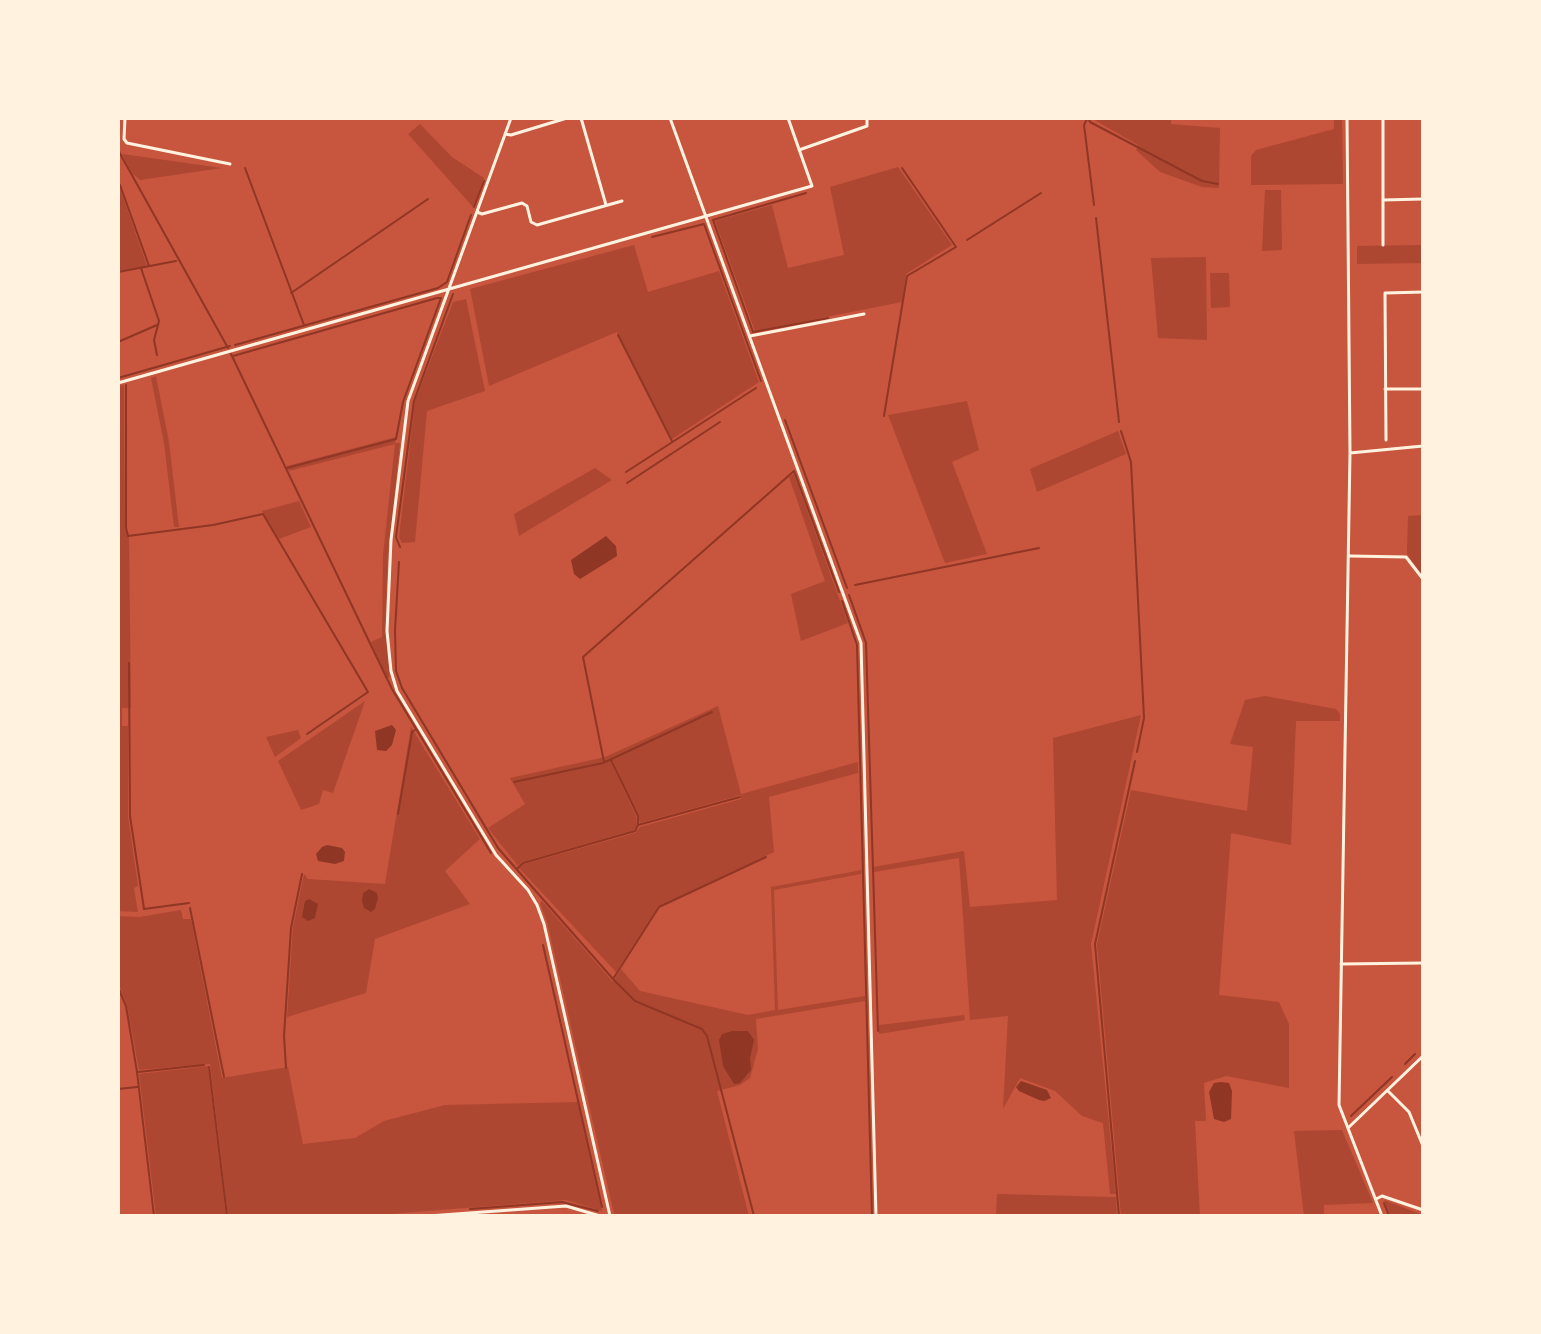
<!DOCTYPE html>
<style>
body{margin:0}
#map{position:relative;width:1541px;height:1334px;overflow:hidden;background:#c8553d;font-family:Commissioner,sans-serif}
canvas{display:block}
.frame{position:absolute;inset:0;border:120px solid #fff3e0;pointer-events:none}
</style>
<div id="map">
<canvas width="1541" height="1334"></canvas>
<div class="frame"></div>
</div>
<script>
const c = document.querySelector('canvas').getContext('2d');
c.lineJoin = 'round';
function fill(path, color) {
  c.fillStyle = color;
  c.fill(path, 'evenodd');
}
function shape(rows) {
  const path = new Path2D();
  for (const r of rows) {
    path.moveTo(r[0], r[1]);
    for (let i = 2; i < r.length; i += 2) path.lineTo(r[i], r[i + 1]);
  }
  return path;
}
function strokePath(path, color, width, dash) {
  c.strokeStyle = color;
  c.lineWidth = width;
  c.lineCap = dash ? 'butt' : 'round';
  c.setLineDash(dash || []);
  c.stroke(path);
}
fill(shape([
 [1091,118,1171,118,1171,124,1220,128,1219,188,1202,187,1160,172,1136,150,1138,145],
 [1334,118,1342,118,1343,184,1251,185,1251,156,1256,150,1334,129],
 [420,124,452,157,484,178,473,207,408,134],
 [122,154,222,168,140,180,132,173],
 [898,167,952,245,906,274,902,302,755,331,715,221,772,205,788,268,844,255,830,187],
 [118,183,147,266,118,271],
 [1265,190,1281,190,1282,250,1262,251],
 [634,245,648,292,719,271,759,382,672,439,617,332,489,386,470,289],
 [1423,245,1423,263,1357,264,1357,246],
 [1206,257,1207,340,1158,338,1151,258],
 [1210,273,1229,273,1230,307,1211,308],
 [466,299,485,391,427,411,415,542,402,543,399,537,415,401,453,302],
 [156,376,169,442,179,527,174,527,164,443,151,378],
 [124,385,125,529,129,538,131,708,122,708,122,726,128,726,128,816,138,886,134,888,138,912,118,911,118,386],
 [967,401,979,450,952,462,987,554,945,563,888,415],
 [1118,431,1126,454,1037,492,1030,469],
 [396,437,395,443,400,443,388,555,385,631,390,677,387,678,371,642,382,637,383,555,395,444,289,471,287,466],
 [595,468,612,480,519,536,514,514],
 [794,474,848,623,801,641,791,594,825,581,789,477],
 [299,501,311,527,279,539,262,511],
 [1423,515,1423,576,1407,554,1407,549,1408,516],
 [1265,696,1336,709,1340,714,1340,721,1296,721,1291,845,1231,833,1219,995,1279,1002,1289,1024,1289,1088,1226,1076,1204,1083,1206,1121,1195,1121,1200,1216,1121,1216,1097,944,1131,790,1247,811,1253,747,1230,744,1245,700],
 [365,701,333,793,323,790,319,804,301,810,278,761],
 [718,706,741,794,858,762,858,773,769,797,774,852,658,907,616,972,519,868,524,864,635,833,640,827,741,799,741,795,640,823,613,761,611,762,636,816,637,825,634,830,522,862,518,866,488,828,525,804,510,778,605,757],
 [1141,715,1091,944,1116,1194,1110,1194,1103,1123,1082,1116,1055,1091,1020,1078,1003,1109,1008,1016,970,1020,959,858,874,872,873,867,964,851,970,907,1057,900,1053,738],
 [411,727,480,839,445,871,470,904,375,939,366,993,287,1017,293,927,304,874,308,879,385,884],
 [298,730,301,738,275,757,266,737],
 [862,870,861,874,774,890,778,1010,865,996,865,1001,756,1019,758,1049,750,1078,740,1085,717,1091,749,1216,614,1214,547,922,540,903,542,901,613,982,621,969,640,991,748,1015,775,1010,771,887],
 [181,910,183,919,191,919,222,1078,288,1067,303,1144,355,1138,384,1121,445,1105,578,1102,602,1211,566,1200,365,1216,228,1216,210,1064,139,1070,127,1005,118,982,118,916,139,917],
 [964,1015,965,1020,879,1034,879,1025],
 [208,1066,226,1216,156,1216,139,1074],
 [1342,1130,1373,1203,1324,1205,1324,1216,1304,1216,1294,1131],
 [997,1194,1116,1197,1117,1216,996,1216],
 [1384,1200,1423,1215,1423,1216,1390,1216]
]), '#ae4732');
fill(shape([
 [606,536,616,546,617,556,580,579,574,574,571,560],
 [392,725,396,730,392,745,386,751,377,750,375,731],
 [327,845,342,848,345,852,344,861,335,864,318,861,316,854,322,847],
 [369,889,377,893,378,898,375,909,371,912,364,908,362,901,363,893],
 [309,899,318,904,315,918,308,921,302,917,305,901],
 [732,1031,748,1031,754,1040,750,1058,751,1070,740,1083,734,1084,723,1066,719,1040,722,1034],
 [1021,1081,1047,1090,1051,1098,1044,1101,1039,1100,1019,1091,1016,1087],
 [1221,1082,1229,1083,1232,1091,1231,1119,1224,1122,1214,1119,1209,1092,1214,1083]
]), '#8f3625');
strokePath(shape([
 [1088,118,1090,122,1202,181,1218,184],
 [1087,119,1084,125,1094,205],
 [118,125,119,118],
 [118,150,228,348],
 [245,168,304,325],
 [120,185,149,266],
 [806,193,713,220,753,332,828,318],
 [474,207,484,181],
 [1096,218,1119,422],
 [652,237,704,224,761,381],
 [967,240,1041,193],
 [141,268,159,321,154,340,157,355],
 [118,272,176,261],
 [291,293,428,199],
 [618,335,672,441],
 [118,342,157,325],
 [235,345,438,288,447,282,471,215],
 [231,354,392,689,491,853],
 [233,356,437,298,441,298,403,402,396,439,287,468],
 [118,378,230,346],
 [126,385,126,528,128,536,213,525,263,514,368,692,307,734],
 [884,416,907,276,956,247,902,168],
 [785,420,847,588],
 [1121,431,1131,462,1144,718,1137,752],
 [626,472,756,388],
 [627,483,720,422],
 [400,547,396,537,414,401,453,294],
 [399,562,395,630,396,671,402,688,498,848,613,979,635,1001,702,1029,707,1036,754,1216],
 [855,585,1039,548],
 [849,595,866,643,878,1031],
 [842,601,857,645,872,1216],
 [129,663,130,816,144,909,189,903],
 [604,762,583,657,794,471,839,592],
 [514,782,603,763,712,712],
 [398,814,412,732,415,730],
 [638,825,740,797],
 [518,868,523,863,635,831,638,825,638,816,611,760],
 [190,908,224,1077],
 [543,945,602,1207],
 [613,979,659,907,766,857],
 [118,987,126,1006,137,1072,154,1216],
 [1405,1064,1415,1054],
 [209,1067,227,1216],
 [286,1068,284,1036,291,928,302,874],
 [138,1072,204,1065],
 [118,1089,137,1087],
 [1351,1116,1392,1077],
 [1384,1203,1389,1216],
 [470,1209,562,1202,598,1211],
 [1119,1216,1095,944,1135,761]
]), '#8f3625', 2);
strokePath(shape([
 [125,118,124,139,127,143,230,164],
 [511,118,408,401,391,540,387,631,391,671,397,691,496,855,528,890,537,905,544,924,610,1216],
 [581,118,606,205],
 [670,118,861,643,876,1216],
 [1347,118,1350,453,1339,1105,1382,1216],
 [1383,118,1383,245],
 [505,134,511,135,567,118],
 [799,150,867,126,867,118],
 [1383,200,1423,199],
 [477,212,482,214,522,203,527,206,531,222,537,225,622,201],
 [750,336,864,314],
 [118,383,812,186,788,118],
 [1385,389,1423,389],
 [1386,440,1385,293,1423,292],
 [1350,453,1423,446],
 [1350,556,1406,557,1423,579],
 [1341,964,1423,963],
 [1388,1091,1409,1112,1423,1146],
 [1348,1128,1423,1056],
 [1376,1199,1382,1196,1423,1210],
 [428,1216,566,1206,600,1216]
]), '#fff3e0', 3);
</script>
